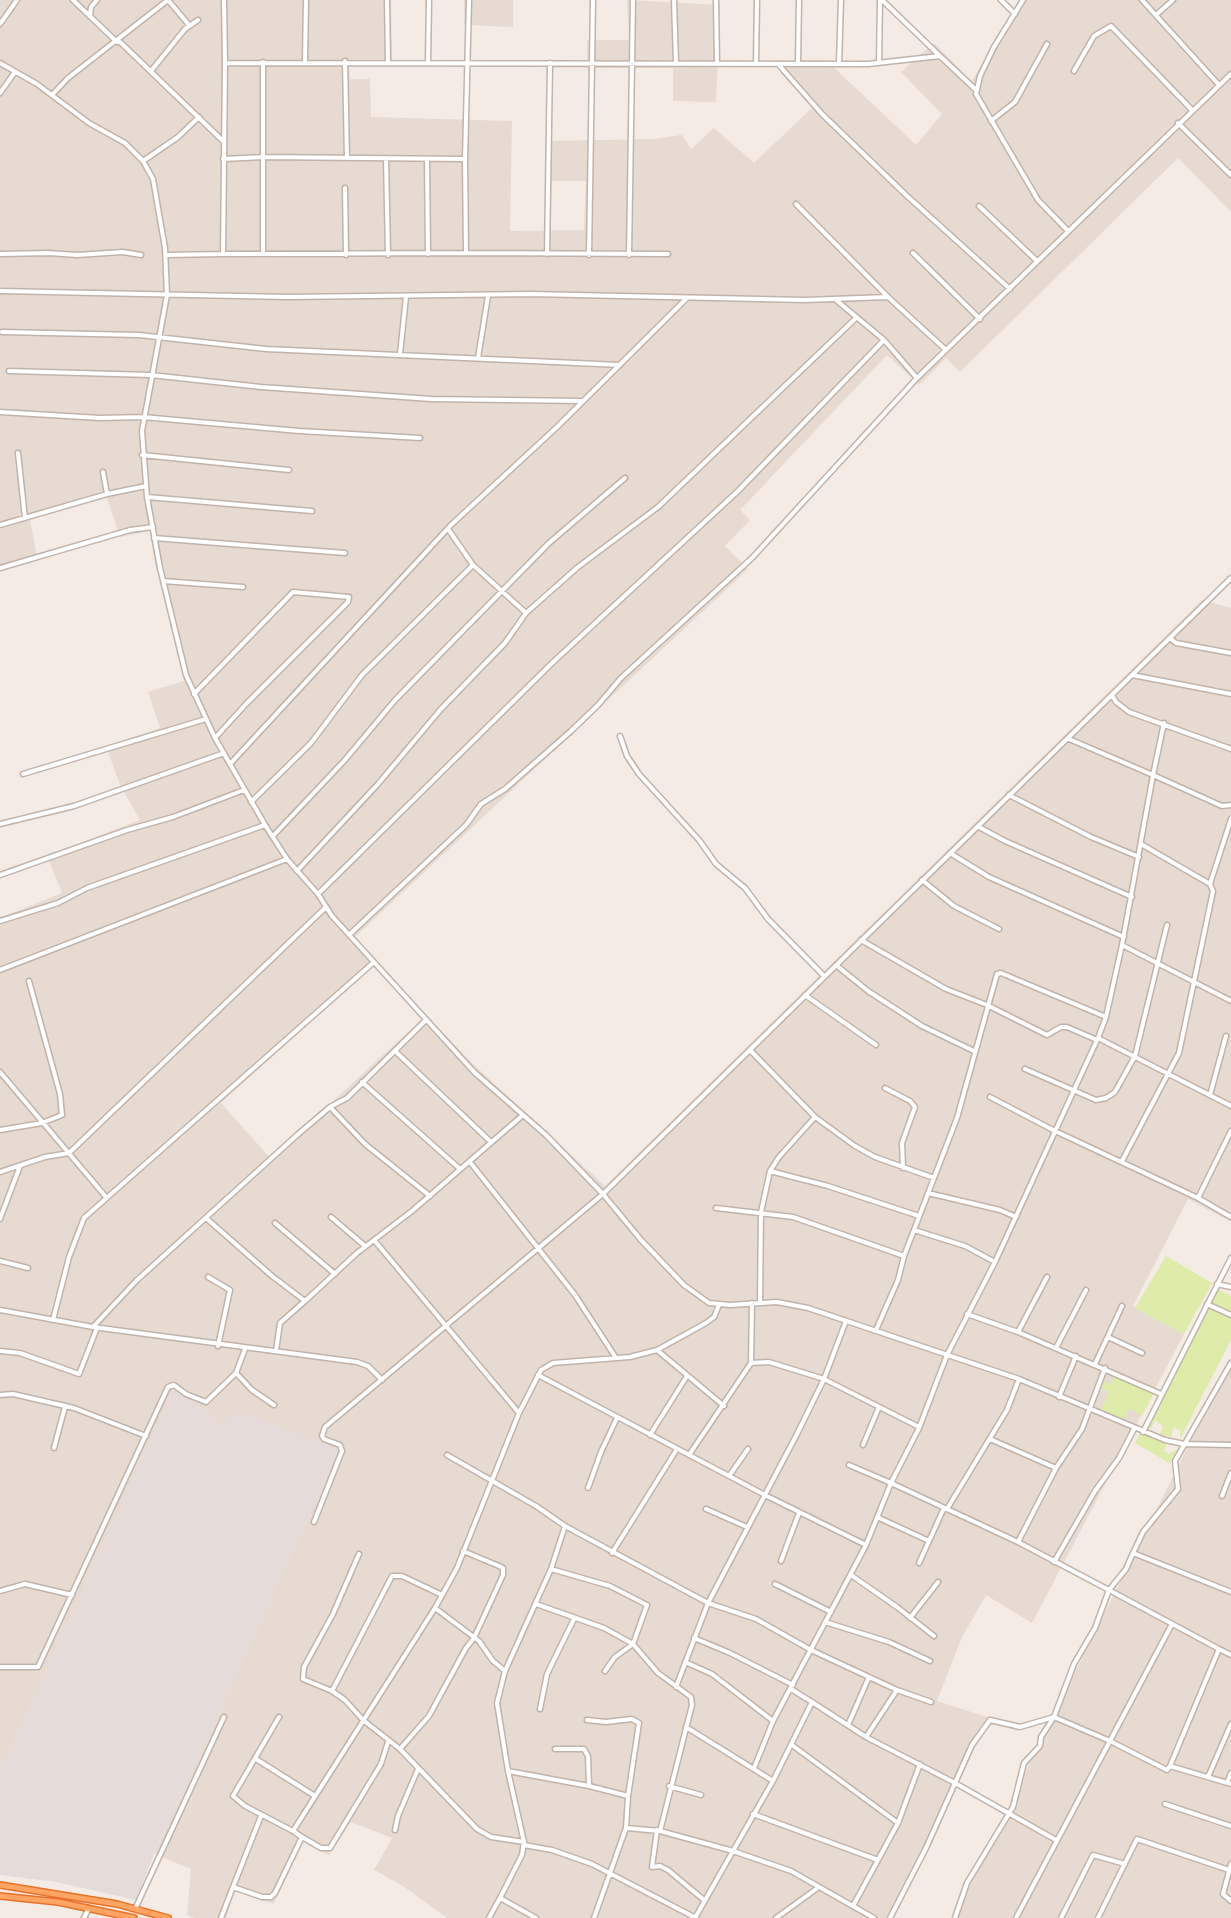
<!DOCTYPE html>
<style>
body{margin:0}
canvas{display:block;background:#f3ebe4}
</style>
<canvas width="1231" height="1918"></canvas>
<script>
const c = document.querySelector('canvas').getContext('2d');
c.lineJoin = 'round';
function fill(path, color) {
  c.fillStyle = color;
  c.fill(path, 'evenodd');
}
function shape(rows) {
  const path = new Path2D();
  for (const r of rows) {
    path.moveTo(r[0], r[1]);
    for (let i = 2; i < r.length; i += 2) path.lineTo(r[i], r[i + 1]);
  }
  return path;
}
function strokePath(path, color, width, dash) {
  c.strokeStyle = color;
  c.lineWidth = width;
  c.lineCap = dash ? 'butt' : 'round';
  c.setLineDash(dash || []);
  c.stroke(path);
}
fill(shape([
 [0,0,391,0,392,59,348,59,350,79,370,79,371,117,512,121,510,231,584,230,586,181,545,181,546,141,653,139,682,135,691,149,714,128,754,163,812,108,781,73,795,60,826,60,916,145,942,114,901,72,934,43,972,81,1019,0,1231,0,1231,212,1178,158,960,372,946,358,919,385,887,355,740,510,750,520,725,546,748,569,355,937,377,962,221,1103,271,1159,426,1015,473,1064,605,1186,1202,600,1231,608,1231,1222,1188,1199,1133,1306,1184,1334,1032,1623,986,1595,962,1637,937,1701,990,1718,887,1918,447,1918,403,1886,374,1870,392,1838,351,1822,329,1855,303,1841,274,1904,235,1891,226,1918,194,1918,187,1915,191,1869,154,1854,339,1449,222,1425,174,1390,0,1772,0,918,62,893,47,856,140,820,120,785,106,746,160,728,148,692,184,681,155,563,150,531,120,537,107,498,30,520,38,561,0,572],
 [464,0,513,0,513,27,464,25],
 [627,0,720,5,716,102,673,101,673,68,587,68,587,40,629,40],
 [1231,1361,1231,1918,954,1918,1060,1702]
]), '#e7dbd1');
fill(shape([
 [174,1390,222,1425,236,1410,339,1449,154,1854,136,1900,56,1882,0,1875,0,1772]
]), '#e5dcd9');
fill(shape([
 [1166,1256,1212,1283,1184,1334,1135,1308],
 [1218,1289,1231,1296,1231,1340,1180,1439,1180,1429,1173,1428,1171,1437,1160,1434,1163,1426,1155,1420,1151,1429,1145,1426],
 [1115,1376,1154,1393,1142,1416,1129,1408,1123,1421,1100,1412,1109,1392,1100,1387,1103,1381,1111,1384],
 [1140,1433,1167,1444,1164,1451,1169,1454,1178,1448,1169,1463,1135,1443]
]), '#deeba9');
const minor = shape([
 [73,0,117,42],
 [168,0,189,25],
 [224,0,225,63],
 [387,0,388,62],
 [674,0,676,63],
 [716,0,717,63],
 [882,0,940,56],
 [1001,0,1015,14],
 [1023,0,994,47,980,76,976,94,1038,200,1068,231],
 [1142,0,1219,85],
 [1156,15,1173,0],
 [90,16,91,7,97,0],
 [0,24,17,0],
 [118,40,223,141],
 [305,61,306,0],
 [345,61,347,158],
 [263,62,263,254],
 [428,62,429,0],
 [0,63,37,84,89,123,125,143,143,161,153,179,165,248,167,295,142,431,147,497,160,568,186,675,215,738,265,825,287,859,318,894,332,916,474,1072,546,1135,603,1194,641,1240,684,1285,709,1303,730,1305,777,1302,808,1308,1019,1379,1165,1440,1184,1444,1231,1445],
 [756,63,757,0],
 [798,63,799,0],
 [879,63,880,0],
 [778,64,822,114,906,195,1010,289],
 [839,64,841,0],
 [151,71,185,29,198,20],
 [1074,71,1094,36,1111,26,1192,110],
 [0,93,15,72],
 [52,95,68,78,168,0],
 [991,121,1015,102,1047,44],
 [1178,123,1231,175],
 [386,158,388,255],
 [223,159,264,157,465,159,469,0],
 [427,159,428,254],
 [465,159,466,253,668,254],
 [143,161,178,137,199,117],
 [345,188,346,255],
 [796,204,888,297],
 [979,206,1037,261],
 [913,253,980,319],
 [0,254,49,253,77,255,123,252,141,255],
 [223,254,466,253],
 [547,254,550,63],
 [166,255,223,254,225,63,868,64,940,56,976,90],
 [589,255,593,0],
 [629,255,633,0],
 [0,291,287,297,531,294,805,300,888,297,946,350],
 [836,300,884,340,917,378],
 [2,332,139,335,266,349,620,365],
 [400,354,406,297],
 [478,358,488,296],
 [9,371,151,375,261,387,431,399,583,401],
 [0,412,100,418,143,417,299,431,420,438],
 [18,453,25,518],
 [142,455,289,470],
 [103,472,107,494],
 [147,497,312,511],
 [0,525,107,494,146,486],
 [154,538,345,553],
 [0,568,130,530,153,527],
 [163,581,243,587],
 [526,613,578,567,658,507,856,318],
 [1171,639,1176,643,1231,653],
 [1132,675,1231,694],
 [194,694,293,592,349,597,348,602,246,704,215,738],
 [1112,695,1116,702,1129,712,1231,749],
 [1164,723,1153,775,1222,806,1231,805],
 [620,736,627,756,639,774,699,840,716,864,745,888,768,919,824,976],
 [1069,739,1153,775,1122,945,1231,1001],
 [230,764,451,525,557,427,687,298],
 [23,774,206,719],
 [1009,795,1091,837,1139,857],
 [251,802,311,743,362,675,473,565,448,529],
 [0,824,74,806,224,753],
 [979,827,1005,841,1132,897],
 [273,836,344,761,396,699,549,543,625,478],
 [950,853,989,877,1124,937],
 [297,871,378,784,441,709,505,643,526,613,473,565],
 [0,875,127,830,173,817,244,790],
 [922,880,954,906,999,929],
 [1210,884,1231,819],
 [318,894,551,664,738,491,884,340],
 [0,921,58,903,87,888,265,825],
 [349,935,466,825,481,804,505,789,571,731,598,705,621,678,752,558,917,378,1231,74],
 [861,940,946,989,987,1005,1047,1035,1061,1027,1067,1027,1097,1040],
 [1122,945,1106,1017,1098,1038,995,1262,947,1355,919,1428,891,1483,1018,1542,1109,1590,1095,1628,1074,1664,1054,1717,1110,1741,1167,1770,1170,1766,1231,1784],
 [836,965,868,991,922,1026,974,1051],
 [0,970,287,859],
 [805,995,876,1045],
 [1098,1038,1231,1106],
 [750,1050,815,1117,855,1146,875,1157,934,1178],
 [395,1051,491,1142],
 [1025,1069,1096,1100,1106,1098,1115,1092,1135,1056,1167,925],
 [0,1072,106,1197],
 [362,1082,460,1169],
 [885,1088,910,1101,915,1107,902,1143,903,1168],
 [1210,1095,1226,1036],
 [990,1097,1053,1130,1198,1198,1231,1217],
 [330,1107,365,1144,430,1196],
 [0,1130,42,1123,62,1115,60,1094,29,981],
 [1122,1161,1179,1053,1213,891,1210,884,1141,844],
 [470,1162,575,1295,616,1358],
 [770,1171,828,1186,919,1216],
 [0,1172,45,1157,69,1153,325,908],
 [928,1193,1000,1210,1016,1217],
 [1198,1198,1231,1131],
 [716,1208,793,1217,904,1256],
 [331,1217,365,1246],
 [206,1218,272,1276,305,1301,280,1323,276,1351],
 [0,1219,20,1166],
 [275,1223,335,1274],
 [914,1230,965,1246,995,1262],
 [374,1240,519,1413],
 [0,1261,28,1268],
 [208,1277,230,1290,218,1346],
 [1217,1284,1231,1287],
 [305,1301,357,1253,412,1211,523,1115],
 [760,1302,761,1212,770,1171,779,1157,815,1117],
 [1207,1304,1231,1315],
 [0,1310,93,1327,136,1281,296,1136,330,1107,347,1098,426,1020],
 [967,1314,1018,1332,1161,1394],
 [53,1320,69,1257,84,1218,374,962],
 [93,1327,357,1362,368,1366,382,1380],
 [876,1330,898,1280,904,1256,957,1118,997,974,1001,973,1106,1017],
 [1018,1332,1047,1277],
 [1108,1337,1142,1353],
 [1056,1348,1086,1290],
 [657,1350,724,1406],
 [0,1351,20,1353,79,1374,97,1328],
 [751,1363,769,1362,824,1379,919,1427],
 [1095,1364,1122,1306],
 [236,1373,252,1390,274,1405],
 [538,1375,765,1495,866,1545],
 [0,1395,13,1394,74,1408,146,1436],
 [1059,1397,1076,1356],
 [1143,1432,1231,1258],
 [650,1435,687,1376],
 [990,1439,1056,1468],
 [863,1445,879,1407],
 [54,1448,65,1407],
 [447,1455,536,1506,565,1526,708,1603,756,1619,811,1650,897,1690,931,1702],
 [689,1455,751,1363,752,1303],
 [729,1476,748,1449],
 [588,1488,601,1452,617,1418],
 [1222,1496,1231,1473],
 [706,1509,747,1527],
 [947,1509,1007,1410,1019,1379],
 [877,1517,929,1541],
 [314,1522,342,1451,340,1445,324,1439,322,1436,325,1427,603,1194,1231,578],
 [1018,1542,1056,1468,1082,1429,1105,1368],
 [612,1553,677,1449],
 [1133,1553,1143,1532,1178,1489,1175,1461,1231,1363],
 [359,1554,333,1614,304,1667,303,1679,332,1691,345,1700,363,1720,400,1749,477,1829,491,1837,524,1842],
 [781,1561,799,1513],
 [1054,1562,1095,1491,1119,1458,1134,1429],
 [919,1563,944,1508],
 [551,1569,610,1586,647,1605,633,1644,615,1657,605,1671],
 [851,1575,897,1607,934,1636],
 [775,1584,831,1612],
 [0,1591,25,1584,72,1595],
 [536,1604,604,1628,633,1644,658,1673,691,1697,692,1705,660,1831],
 [435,1608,457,1568,519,1413,541,1370,553,1363,630,1357,657,1350,706,1323,714,1317,719,1305],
 [910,1618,938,1582],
 [825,1622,889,1642,930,1661],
 [694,1638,730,1653,793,1685],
 [1219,1649,1109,1590,1126,1569,1133,1553,1231,1592],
 [685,1662,712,1674,773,1721],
 [0,1667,38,1667,168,1387,174,1385,186,1394,206,1402,236,1373,245,1349],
 [505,1671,551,1569,565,1526],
 [676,1687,708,1603,797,1434,824,1379,846,1321],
 [332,1691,392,1576,402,1576,442,1595],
 [812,1702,866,1737,955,1783,926,1848,890,1918],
 [540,1709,547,1674,574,1619],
 [279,1717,233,1796,245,1806,293,1831,435,1608,479,1641,493,1661,505,1671,497,1703,508,1771],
 [1054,1717,1020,1727,990,1720,972,1745,955,1783,1056,1840],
 [587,1720,606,1722,632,1719,639,1723,628,1796],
 [848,1725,869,1677],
 [686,1727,773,1781],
 [866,1737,897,1690],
 [792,1745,898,1823],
 [400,1749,429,1716,466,1648,474,1638,503,1575,503,1568,499,1566,463,1551],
 [555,1749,584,1749,588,1756,589,1786],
 [256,1759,315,1796],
 [1170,1766,1219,1649,1231,1655],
 [754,1768,773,1721,866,1545,891,1483,849,1465],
 [1208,1777,1231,1724],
 [1227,1783,1231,1773],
 [669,1786,701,1795],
 [1165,1804,1231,1826],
 [753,1814,878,1860],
 [626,1828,660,1831,733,1851,773,1781,812,1702,791,1689],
 [395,1830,398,1816,418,1769],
 [657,1830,652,1867,660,1866,668,1870,704,1900],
 [302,1837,321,1848,330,1848,381,1764,388,1742],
 [524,1845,552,1850,592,1864,696,1918],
 [1231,1864,1223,1894,1231,1901],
 [233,1887,261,1816],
 [500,1898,522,1855,524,1842,508,1771,589,1786,628,1796,626,1828,594,1918],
 [853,1906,898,1823,920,1764],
 [135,1909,224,1717],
 [84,1918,89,1908],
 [221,1918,233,1887,262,1897,271,1897,275,1893,302,1837,293,1831],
 [489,1918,500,1898,536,1918],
 [695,1918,733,1851,791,1871,874,1918],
 [776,1918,819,1887],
 [955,1918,967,1883,1013,1807,1024,1763,1040,1746,1041,1737,1054,1717],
 [1016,1918,1172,1624],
 [1061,1918,1093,1855,1125,1864],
 [1098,1918,1137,1839,1229,1870]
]);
const highway = shape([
 [0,1885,117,1904,168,1918],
 [0,1896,58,1902,134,1918]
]);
strokePath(minor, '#c2b3a9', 7);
strokePath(highway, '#e87229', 8);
strokePath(minor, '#fff', 4);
strokePath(highway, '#ffa463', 5);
</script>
